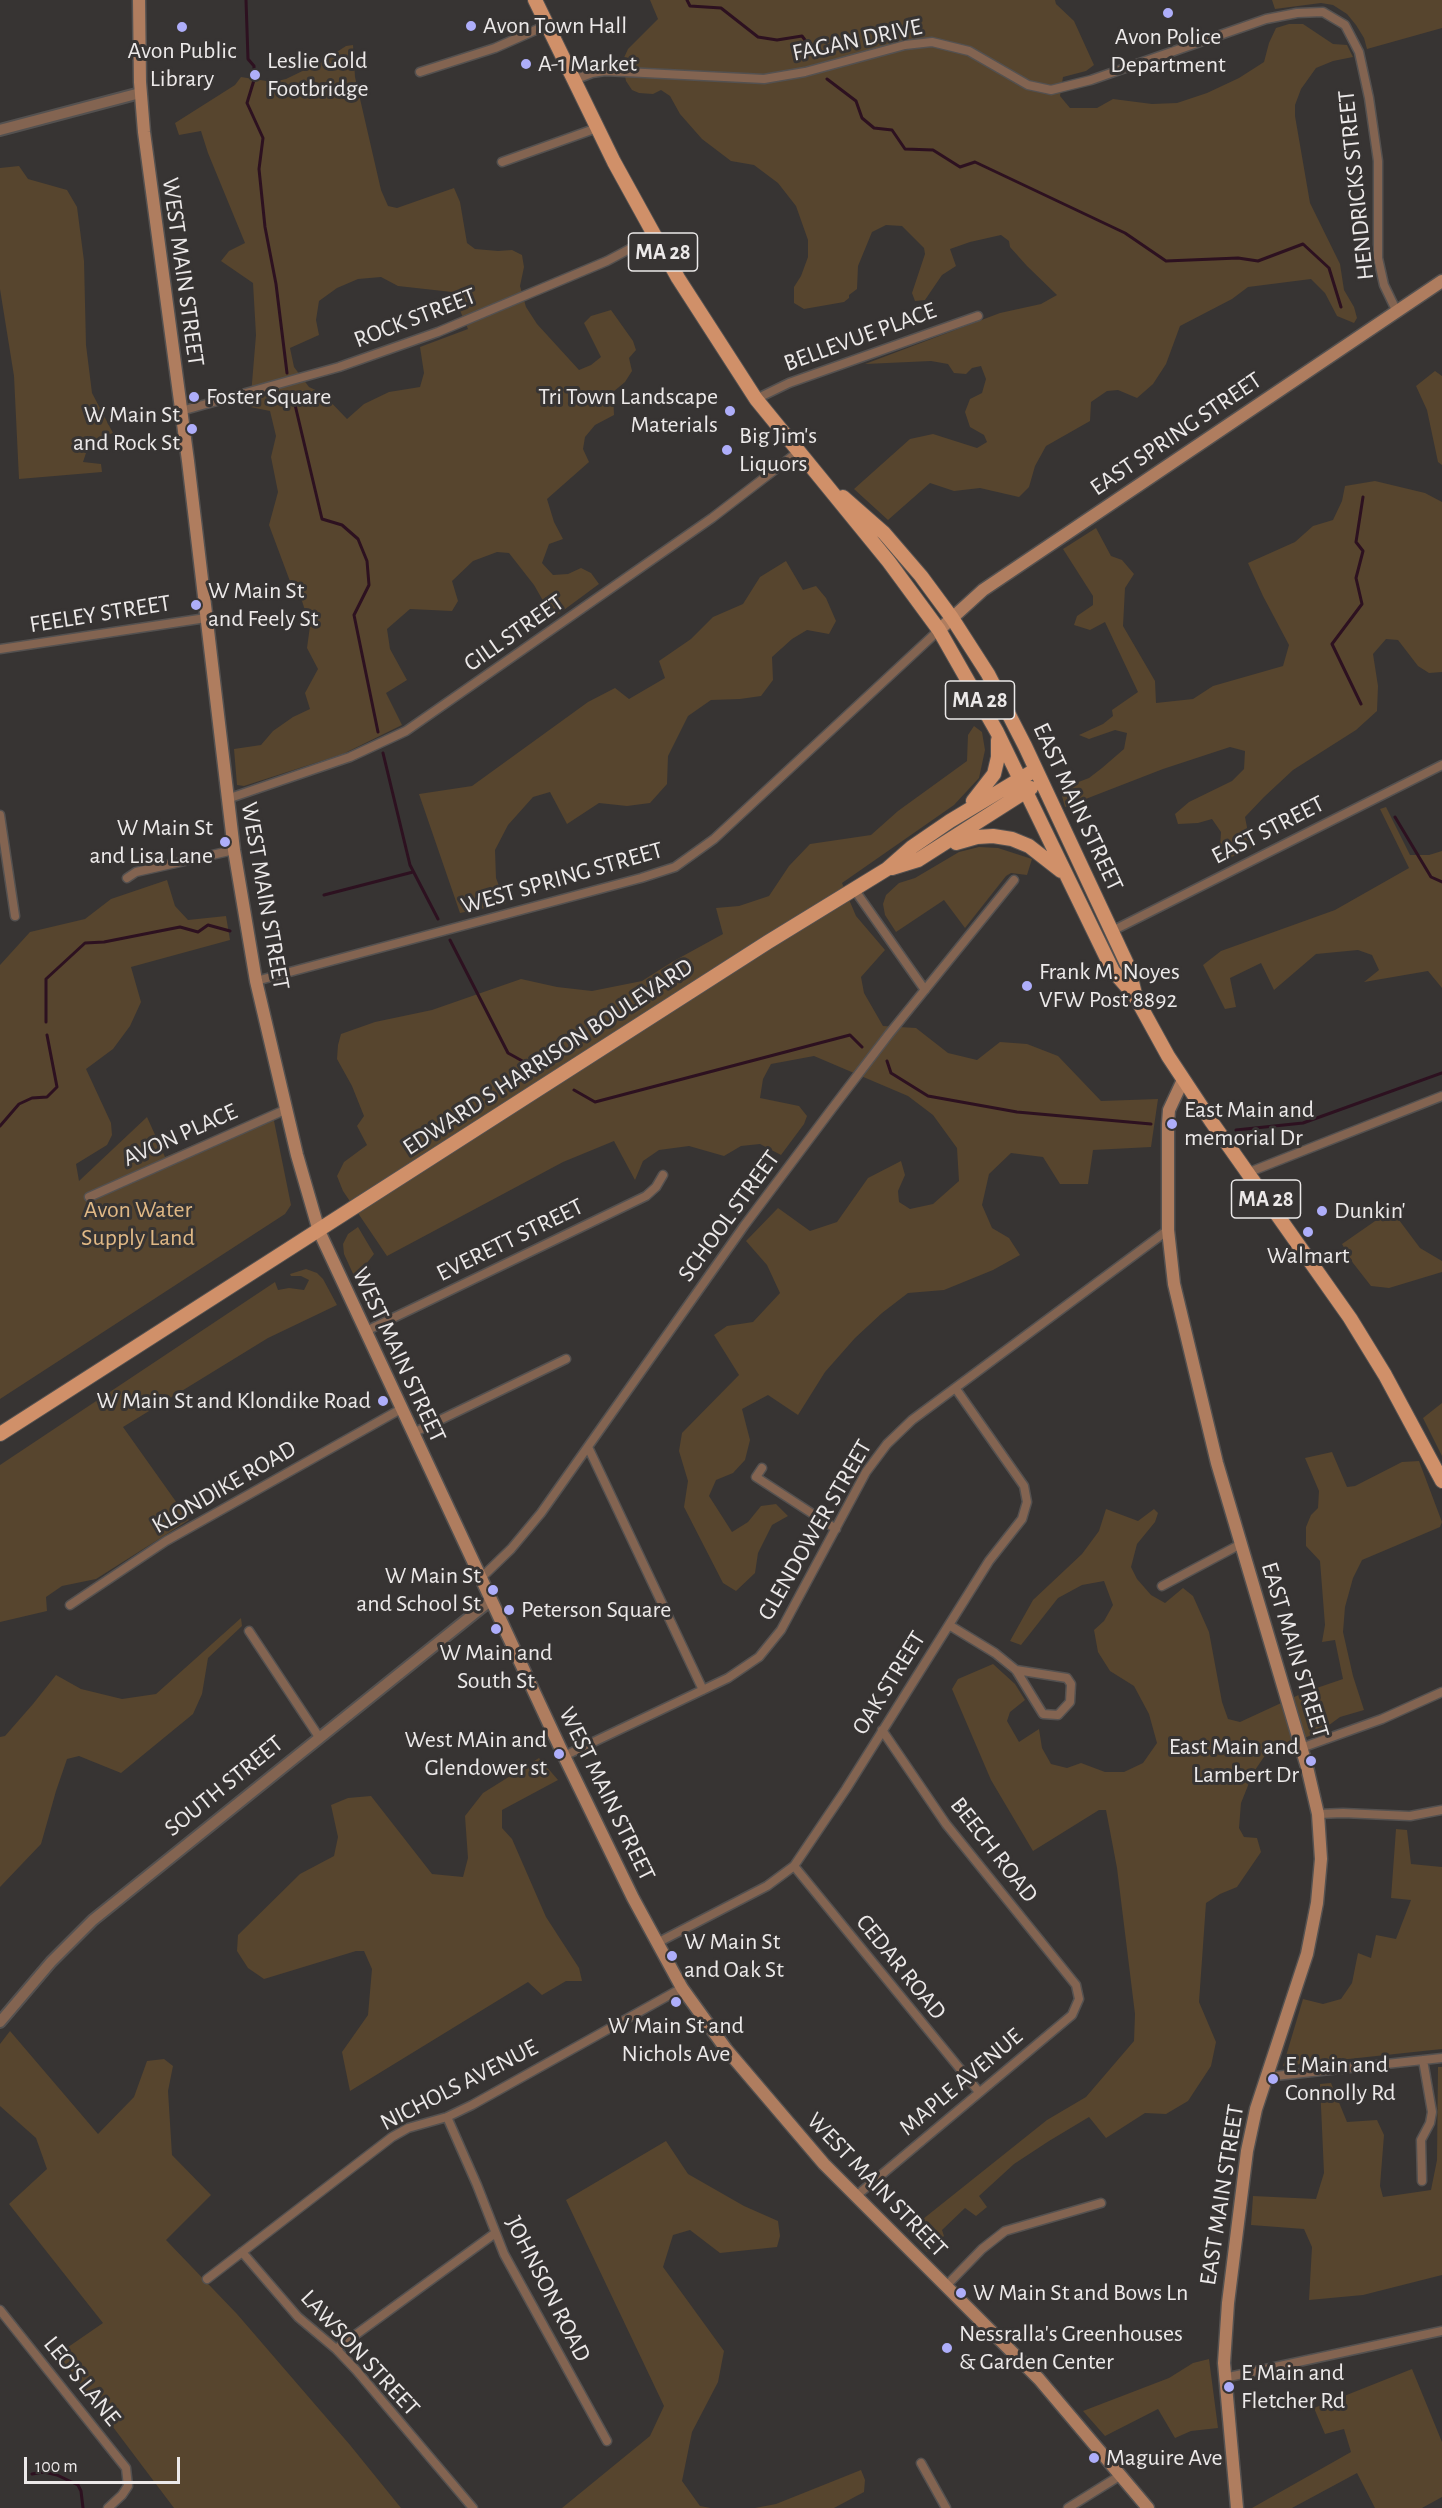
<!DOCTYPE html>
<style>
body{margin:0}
#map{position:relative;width:1442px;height:2508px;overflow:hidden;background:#373433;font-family:"Alegreya Sans",sans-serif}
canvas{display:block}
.scale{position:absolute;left:24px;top:2457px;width:156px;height:27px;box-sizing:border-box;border:3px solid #ece9e9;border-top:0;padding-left:8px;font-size:18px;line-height:21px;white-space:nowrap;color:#ece9e9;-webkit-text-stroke:4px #373433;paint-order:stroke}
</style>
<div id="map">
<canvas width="1442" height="2508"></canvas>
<div class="scale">100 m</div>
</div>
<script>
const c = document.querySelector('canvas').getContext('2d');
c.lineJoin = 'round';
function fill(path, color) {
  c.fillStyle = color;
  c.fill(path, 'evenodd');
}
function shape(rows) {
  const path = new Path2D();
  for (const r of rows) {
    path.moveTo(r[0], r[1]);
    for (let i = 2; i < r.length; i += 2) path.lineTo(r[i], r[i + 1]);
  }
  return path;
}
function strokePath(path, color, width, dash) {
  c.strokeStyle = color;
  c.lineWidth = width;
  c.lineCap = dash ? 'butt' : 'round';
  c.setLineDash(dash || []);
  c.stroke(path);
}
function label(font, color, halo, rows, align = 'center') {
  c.font = font + ' "Alegreya Sans",sans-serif';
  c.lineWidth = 6;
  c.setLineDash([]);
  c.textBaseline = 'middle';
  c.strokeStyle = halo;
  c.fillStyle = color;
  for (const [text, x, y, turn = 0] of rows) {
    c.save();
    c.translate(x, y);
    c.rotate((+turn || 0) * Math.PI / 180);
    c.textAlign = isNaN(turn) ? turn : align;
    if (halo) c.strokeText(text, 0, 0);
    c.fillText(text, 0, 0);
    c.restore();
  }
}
fill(shape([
 [650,0,1055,0,1056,4,1074,21,1094,65,1086,71,1063,77,1060,96,1070,108,1097,108,1113,99,1152,104,1177,103,1207,93,1239,78,1264,62,1269,43,1276,28,1289,24,1303,24,1333,44,1347,45,1353,57,1333,61,1316,68,1301,89,1295,105,1295,116,1310,203,1340,264,1344,290,1354,307,1357,318,1354,323,1337,316,1325,293,1311,279,1248,287,1232,299,1180,326,1166,364,1153,384,1137,398,1118,390,1107,391,1091,402,1090,421,1046,446,1035,466,1029,487,1019,497,980,488,954,491,930,483,888,520,854,489,910,439,933,434,977,448,987,442,984,435,970,427,965,412,970,399,982,393,986,379,981,366,972,368,966,374,954,373,948,364,931,361,865,364,1000,313,1041,304,1057,295,1027,266,1010,247,1009,241,1001,235,970,242,950,249,956,266,942,275,925,300,915,301,912,293,925,254,924,248,902,226,886,225,872,232,858,266,857,289,849,295,849,298,844,302,804,309,794,303,794,287,801,276,808,257,808,240,796,206,778,183,754,165,731,161,702,139,680,114,670,96,661,90,653,94,639,93,632,90,626,81,622,62,628,49,658,19],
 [1272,0,1442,0,1442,28,1367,49,1364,38,1356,25,1347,14,1333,5,1321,3,1275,9],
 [353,45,355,77,381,190,388,206,397,208,454,188,460,202,467,243,475,249,498,251,512,250,522,255,524,267,520,286,526,307,537,324,579,370,591,365,601,357,584,323,591,316,611,310,633,341,636,350,629,358,632,371,625,382,613,392,614,415,595,425,585,437,583,449,589,462,547,499,554,522,563,539,549,544,542,563,553,575,568,574,581,568,591,573,599,584,553,618,534,585,509,553,497,552,473,561,452,581,458,601,452,611,410,609,387,629,390,649,407,680,386,693,402,725,343,754,244,786,237,785,234,749,261,745,273,731,293,717,310,709,305,693,318,669,307,648,310,626,302,601,291,584,269,525,278,492,271,457,276,436,270,411,250,407,256,335,253,283,221,261,229,251,245,243,208,153,201,131,179,135,175,123,235,85,241,77,273,82,286,79,323,61,346,46],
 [381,277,398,286,452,292,468,329,420,347,424,373,420,387,389,392,364,404,347,419,322,393,309,387,294,367,290,348,319,335,316,320,319,301,337,288,358,279],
 [19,166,28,179,67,190,77,207,84,261,86,345,92,393,113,433,90,441,83,462,101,464,102,472,19,479,14,376,0,289,0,168],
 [1435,371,1442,376,1442,465,1438,462,1427,410,1416,386],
 [1375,481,1425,493,1442,502,1442,672,1429,673,1418,666,1398,640,1386,639,1373,654,1378,686,1377,711,1356,730,1293,770,1264,797,1245,817,1251,848,1219,863,1221,832,1212,819,1198,823,1178,824,1175,814,1189,802,1232,781,1244,769,1245,751,1230,747,1163,769,1065,807,1060,789,1089,778,1102,768,1124,749,1127,733,1115,730,1089,739,1079,735,1103,724,1113,716,1112,710,1138,692,1105,622,1090,630,1074,625,1077,616,1093,605,1093,596,1063,549,1096,528,1111,556,1122,560,1134,574,1125,588,1123,626,1155,681,1156,703,1193,699,1213,686,1283,666,1289,645,1263,596,1248,563,1295,542,1313,526,1333,520,1342,501,1345,486],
 [786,561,803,590,816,586,826,598,836,621,829,634,807,630,792,639,772,657,773,680,761,696,740,699,711,700,688,716,668,756,667,784,650,803,627,806,599,803,567,824,550,792,533,797,508,825,495,850,496,878,506,904,460,913,419,794,472,786,588,702,615,688,629,699,665,678,659,661,691,639,713,617,743,604,760,577],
 [974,726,982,732,985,750,979,778,954,805,842,883,856,916,885,950,861,977,864,993,883,1026,916,1028,948,1053,977,1060,1000,1042,1027,1044,1058,1056,1101,1101,1158,1099,1151,1147,1093,1150,1088,1184,1060,1184,1043,1157,1011,1153,989,1174,982,1205,992,1228,1009,1238,1020,1255,993,1270,944,1290,908,1293,882,1313,855,1338,825,1372,798,1415,768,1395,742,1409,750,1440,745,1460,733,1473,716,1480,709,1496,732,1532,748,1522,761,1506,776,1504,788,1516,772,1525,758,1553,755,1573,736,1591,723,1583,684,1507,688,1481,679,1451,682,1433,739,1375,714,1335,727,1326,753,1322,780,1293,767,1265,746,1241,778,1208,810,1231,837,1222,868,1178,901,1161,905,1175,898,1191,899,1202,910,1209,933,1204,959,1181,957,1148,933,1115,908,1096,814,1056,771,1064,763,1079,760,1098,799,1106,807,1116,804,1124,781,1155,760,1144,741,1146,724,1156,689,1146,659,1150,643,1161,635,1180,614,1141,563,1162,387,1256,343,1191,337,1176,344,1162,367,1145,357,1126,364,1116,352,1086,337,1059,338,1045,341,1034,375,1022,432,1010,521,979,557,987,592,991,642,981,672,962,723,934,716,908,739,906,769,896,789,866,810,844,871,835,898,811,967,761,968,735],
 [1386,807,1410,855,1429,855,1442,851,1442,988,1428,971,1364,982,1379,970,1372,955,1358,950,1316,954,1274,990,1261,963,1230,978,1236,1007,1225,1009,1203,965,1221,951,1335,910,1409,868,1380,809],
 [979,847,998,848,1032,859,1027,875,1011,873,1006,876,965,928,944,900,896,932,885,915,883,904,886,895,899,883,915,878,959,852],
 [167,880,175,906,188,920,226,916,230,940,131,967,141,1002,130,1026,113,1049,86,1069,111,1123,112,1135,107,1145,76,1164,79,1181,147,1117,165,1157,272,1111,291,1205,285,1214,0,1399,0,965,30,932,85,919,111,899],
 [1393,1212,1420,1248,1442,1261,1442,1272,1389,1288,1371,1286,1353,1263,1342,1244,1378,1219],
 [358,1227,374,1254,355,1278,344,1254,343,1244,348,1234],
 [306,1269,317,1273,323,1279,337,1305,268,1338,123,1427,189,1520,96,1579,62,1586,46,1597,47,1611,0,1622,0,1465,275,1282,278,1290,289,1288,304,1290,309,1280,301,1276,291,1276,290,1274],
 [1442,1403,1442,1456,1423,1418],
 [1332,1452,1347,1487,1355,1486,1402,1462,1419,1461,1442,1522,1440,1527,1362,1560,1353,1578,1345,1607,1343,1632,1353,1676,1364,1710,1340,1717,1321,1731,1266,1754,1253,1773,1241,1803,1239,1828,1244,1837,1257,1838,1261,1852,1237,1887,1220,1894,1206,1903,1199,2002,1216,2042,1211,2066,1188,2101,1166,2114,1145,2113,1106,2138,1089,2117,1049,2141,1014,2164,979,2196,987,2207,976,2216,965,2208,942,2230,944,2236,927,2252,908,2231,1047,2120,1086,2097,1134,2041,1135,2014,1117,1868,1106,1810,1099,1810,1033,1851,991,1780,952,1689,958,1679,993,1664,1015,1684,1025,1700,1010,1712,1007,1721,1019,1742,1039,1729,1042,1748,1051,1764,1067,1768,1081,1763,1105,1772,1124,1772,1143,1763,1157,1743,1149,1714,1134,1686,1110,1671,1098,1652,1094,1630,1104,1621,1113,1605,1104,1581,1082,1585,1058,1598,1021,1645,1010,1641,1033,1600,1082,1554,1099,1531,1106,1509,1138,1521,1154,1509,1158,1513,1155,1522,1137,1544,1131,1567,1137,1579,1151,1595,1165,1603,1183,1588,1193,1596,1209,1632,1222,1702,1228,1719,1240,1722,1305,1692,1343,1679,1335,1640,1322,1642,1325,1625,1320,1561,1306,1546,1306,1527,1311,1515,1318,1508,1319,1491,1305,1458],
 [241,1618,242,1626,208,1658,202,1694,193,1714,121,1773,79,1756,67,1759,56,1791,41,1844,0,1887,0,1737,5,1736,33,1704,56,1675,81,1689,122,1699,156,1694],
 [539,1758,558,1780,502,1810,502,1828,512,1839,546,1917,579,1968,582,1981,566,1981,542,1995,528,1982,350,2091,342,2052,368,2015,372,1969,364,1951,356,1951,264,1979,248,1968,237,1951,238,1935,300,1874,334,1856,338,1837,331,1805,348,1798,371,1796,432,1874,463,1877,468,1858,465,1816,483,1793],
 [1396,1829,1407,1830,1411,1864,1442,1867,1442,2049,1283,2066,1303,1999,1323,2004,1341,1999,1352,1983,1358,1953,1371,1958,1376,1935,1396,1939,1411,1900,1391,1898],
 [10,2031,98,2134,134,2097,147,2061,164,2059,173,2066,168,2091,172,2155,211,2195,166,2240,237,2314,350,2445,401,2508,174,2508,58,2354,103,2323,9,2204,47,2169,36,2138,0,2106,0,2044],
 [1438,2067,1442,2067,1442,2275,1363,2295,1309,2300,1312,2247,1304,2229,1251,2225,1253,2196,1316,2199,1324,2173,1320,2084,1331,2083,1347,2122,1377,2120,1384,2135,1380,2186,1383,2197,1431,2190,1437,2160],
 [666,2141,688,2174,744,2206,778,2221,780,2236,777,2247,720,2253,690,2230,673,2235,663,2267,724,2351,718,2382,692,2432,682,2481,700,2506,711,2508,562,2508,650,2436,664,2406,566,2200],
 [1209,2359,1218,2428,1191,2431,1175,2438,1158,2409,1105,2436,1083,2411,1169,2378,1193,2363],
 [1412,2369,1442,2442,1442,2497,1422,2508,1375,2508,1357,2473,1292,2508,1252,2508,1351,2452,1344,2429,1325,2434,1314,2408],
 [861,2470,865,2480,864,2492,834,2508,755,2508,776,2504]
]), '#57452e');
strokePath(shape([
 [246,0,248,59,254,66,254,80,247,103,263,138,259,169,265,227,276,284,287,373],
 [687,0,690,6,721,8,758,37,777,40,802,36,817,56],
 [827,79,856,101,862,118,874,128,892,130,905,149,933,150,960,167,975,162,1125,233,1166,261,1238,258,1258,261,1303,244,1329,268,1341,307],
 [292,392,322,519,342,525,358,539,367,561,369,585,354,615,378,732],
 [1361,704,1332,644,1362,604,1356,578,1363,551,1356,542,1363,497],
 [383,753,410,865,438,919],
 [1395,817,1431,877,1442,882],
 [324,895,413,872],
 [450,940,508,1053,526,1063],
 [46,1022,46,979,85,943,104,942,180,927,198,932,208,925,230,931],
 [887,1061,891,1073,928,1096,1017,1112,1151,1124],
 [574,1090,595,1102,850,1035,862,1047],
 [0,1126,19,1104,32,1098,47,1097,57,1087,47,1035],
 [1236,1130,1303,1123,1442,1073],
 [32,2474,44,2472,57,2475,78,2485,81,2491,83,2508]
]), '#2d1120', 3);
const minor = shape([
 [420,72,495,48,547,25],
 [574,80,592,73,605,71,764,79,805,72,905,45,932,42,969,51,1028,85,1051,90,1091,80,1266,19,1297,13,1323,12,1345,25,1359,52,1369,98,1378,161,1378,258,1384,285,1397,312],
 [502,162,597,128],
 [756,399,789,383,978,316],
 [181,411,339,367,438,332,607,261,654,236],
 [0,649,206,618],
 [227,799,350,757,406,731,712,518,798,452],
 [0,815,15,916],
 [127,878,136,872,234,850],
 [854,889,925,990],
 [1112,931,1442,765],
 [256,981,641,878,675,867,714,839,939,630],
 [1247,1173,1442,1096],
 [89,1197,287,1109],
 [366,1331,646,1196,656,1187,663,1175],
 [413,1433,566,1359],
 [588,1447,703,1690],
 [762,1468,756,1477,836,1529],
 [481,1578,511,1549,541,1513,744,1226,831,1110,889,1034,1014,880],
 [1162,1586,1239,1545],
 [70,1605,166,1541,401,1409],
 [949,1625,995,1653,1016,1670,1043,1714,1058,1715,1070,1702,1071,1684,1067,1678,1016,1670],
 [249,1631,319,1737],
 [1301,1748,1382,1719,1442,1692],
 [564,1756,728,1678,759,1657,781,1630,866,1472,887,1444,912,1420,1168,1230],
 [1318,1814,1343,1813,1410,1816,1442,1810],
 [794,1866,979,2092],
 [657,1943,767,1886,794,1866,846,1789,989,1561,1022,1519,1027,1502,1024,1486,956,1389],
 [1266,2077,1442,2058],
 [447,2117,477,2185,504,2254,607,2441],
 [1422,2181,1421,2140,1430,2123,1432,2112,1423,2060],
 [856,2196,1072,2015,1079,1999,1076,1985,946,1824,882,1730],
 [242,2252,298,2317,336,2349,356,2370,473,2508],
 [207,2279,392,2137,408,2128,447,2117,472,2105,682,1988],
 [947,2285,982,2249,1005,2231,1101,2203],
 [0,2310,126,2468,128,2486,122,2495,108,2508],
 [336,2349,494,2234],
 [1224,2378,1442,2331],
 [921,2463,946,2508],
 [1068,2508,1121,2475]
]);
const tertiary = shape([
 [0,130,140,93],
 [0,2022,51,1962,93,1920,491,1600]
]);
const secondary = shape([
 [139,0,140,82,144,132,188,461,234,850,256,981,297,1155,319,1231,564,1756,633,1898,682,1988,726,2049,824,2164,1039,2379,1148,2508],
 [939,630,983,590,1442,281],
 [1183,1080,1169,1110,1168,1124,1168,1230,1174,1284,1217,1463,1307,1767,1318,1814,1321,1859,1317,1903,1307,1954,1256,2109,1247,2151,1228,2303,1224,2363,1237,2508]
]);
const primary = shape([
 [535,0,614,162,678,278,756,399,889,562,939,630,997,732,1113,971,1135,996,1168,1056,1211,1121,1350,1318,1385,1375,1442,1481],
 [843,497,884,533,921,576,952,618,988,674,1025,746,1128,966,1135,994],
 [973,801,994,774,998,757,998,740],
 [956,843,977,837,993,836,1012,839,1029,846,1061,871],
 [892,868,918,860,1031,788],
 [0,1434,768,942,887,869,912,847,950,821,1035,770]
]);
strokePath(minor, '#545150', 11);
strokePath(tertiary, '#545150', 14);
strokePath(secondary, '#545150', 15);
strokePath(primary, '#545150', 16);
strokePath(minor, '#836451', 8);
strokePath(tertiary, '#836451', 10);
strokePath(secondary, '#af7d5f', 12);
strokePath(primary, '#d09069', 14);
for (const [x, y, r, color] of [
 [1168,13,6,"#aeaefa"],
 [471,26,6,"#aeaefa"],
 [182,27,6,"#aeaefa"],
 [526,64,6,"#aeaefa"],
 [255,75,6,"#aeaefa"],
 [194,397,6,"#aeaefa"],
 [730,411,6,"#aeaefa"],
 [192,429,6,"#aeaefa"],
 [727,450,6,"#aeaefa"],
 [196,605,6,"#aeaefa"],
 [225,842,6,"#aeaefa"],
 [1027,986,6,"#aeaefa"],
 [1172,1124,6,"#aeaefa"],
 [1322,1211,6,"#aeaefa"],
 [1308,1232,6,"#aeaefa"],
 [383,1401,6,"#aeaefa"],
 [493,1590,6,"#aeaefa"],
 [509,1610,6,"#aeaefa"],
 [496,1629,6,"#aeaefa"],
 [559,1754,6,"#aeaefa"],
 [1311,1761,6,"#aeaefa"],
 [672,1956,6,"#aeaefa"],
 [676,2002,6,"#aeaefa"],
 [1273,2079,6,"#aeaefa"],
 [961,2293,6,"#aeaefa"],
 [947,2348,6,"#aeaefa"],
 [1229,2387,6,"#aeaefa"],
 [1094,2458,6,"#aeaefa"]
]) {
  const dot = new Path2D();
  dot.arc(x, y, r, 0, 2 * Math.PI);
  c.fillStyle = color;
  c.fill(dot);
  strokePath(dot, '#373433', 2);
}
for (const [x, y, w] of [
 [663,252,69],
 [980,700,69],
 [1266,1199,69]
]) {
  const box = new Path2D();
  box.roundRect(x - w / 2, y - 19, w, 38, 4.5);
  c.fillStyle = '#373433';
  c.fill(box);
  strokePath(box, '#ece9e9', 1.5);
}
label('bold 22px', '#ece9e9', null, [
 ["MA 28",663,252],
 ["MA 28",980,700],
 ["MA 28",1266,1199]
]);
label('24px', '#ece9e9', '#373433', [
 ["Avon Town Hall",483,26],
 ["Avon Police",1168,37,"center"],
 ["Department",1168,65,"center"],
 ["Avon Public",182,51,"center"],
 ["Library",182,79,"center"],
 ["Leslie Gold",267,61],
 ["Footbridge",267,89],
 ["A-1 Market",538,64],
 ["Foster Square",206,397],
 ["Tri Town Landscape",718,397,"right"],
 ["Materials",718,425,"right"],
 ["W Main St",180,415,"right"],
 ["and Rock St",180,443,"right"],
 ["Big Jim's",739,436],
 ["Liquors",739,464],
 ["W Main St",208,591],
 ["and Feely St",208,619],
 ["W Main St",213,828,"right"],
 ["and Lisa Lane",213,856,"right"],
 ["Frank M. Noyes",1039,972],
 ["VFW Post 8892",1039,1000],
 ["East Main and",1184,1110],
 ["memorial Dr",1184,1138],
 ["Dunkin'",1334,1211],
 ["Walmart",1308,1256,"center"],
 ["W Main St and Klondike Road",371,1401,"right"],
 ["W Main St",481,1576,"right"],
 ["and School St",481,1604,"right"],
 ["Peterson Square",521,1610],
 ["W Main and",496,1653,"center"],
 ["South St",496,1681,"center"],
 ["West MAin and",547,1740,"right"],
 ["Glendower st",547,1768,"right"],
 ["East Main and",1299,1747,"right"],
 ["Lambert Dr",1299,1775,"right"],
 ["W Main St",684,1942],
 ["and Oak St",684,1970],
 ["W Main St and",676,2026,"center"],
 ["Nichols Ave",676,2054,"center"],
 ["E Main and",1285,2065],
 ["Connolly Rd",1285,2093],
 ["W Main St and Bows Ln",973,2293],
 ["Nessralla's Greenhouses",959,2334],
 ["& Garden Center",959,2362],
 ["E Main and",1241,2373],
 ["Fletcher Rd",1241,2401],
 ["Maguire Ave",1106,2458]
], 'left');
label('24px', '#ece9e9', '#373433', [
 ["FAGAN DRIVE",857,40,-12],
 ["HENDRICKS STREET",1356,185,-96],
 ["WEST MAIN STREET",183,272,82],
 ["ROCK STREET",415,318,-21],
 ["BELLEVUE PLACE",860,337,-20],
 ["EAST SPRING STREET",1176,434,-34],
 ["FEELEY STREET",100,614,-9],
 ["GILL STREET",514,633,-35],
 ["EAST MAIN STREET",1078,807,65],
 ["EAST STREET",1268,830,-27],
 ["WEST SPRING STREET",562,878,-16],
 ["WEST MAIN STREET",265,896,80],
 ["EDWARD S HARRISON BOULEVARD",548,1057,-33],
 ["AVON PLACE",180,1135,-24],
 ["SCHOOL STREET",729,1216,-54],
 ["EVERETT STREET",510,1240,-26],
 ["WEST MAIN STREET",399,1355,65],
 ["KLONDIKE ROAD",224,1487,-30],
 ["GLENDOWER STREET",815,1530,-60],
 ["EAST MAIN STREET",1295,1650,73],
 ["OAK STREET",889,1683,-58],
 ["SOUTH STREET",224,1786,-39],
 ["WEST MAIN STREET",607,1794,64],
 ["BEECH ROAD",994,1850,52],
 ["CEDAR ROAD",901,1967,51],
 ["MAPLE AVENUE",961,2082,-40],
 ["NICHOLS AVENUE",459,2085,-27],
 ["WEST MAIN STREET",877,2185,46],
 ["EAST MAIN STREET",1222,2195,-81],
 ["JOHNSON ROAD",548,2289,63],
 ["LAWSON STREET",360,2353,47],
 ["LEO'S LANE",82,2381,51]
]);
label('24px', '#e0b885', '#373433', [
 ["Avon Water",138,1210],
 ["Supply Land",138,1238]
]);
</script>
